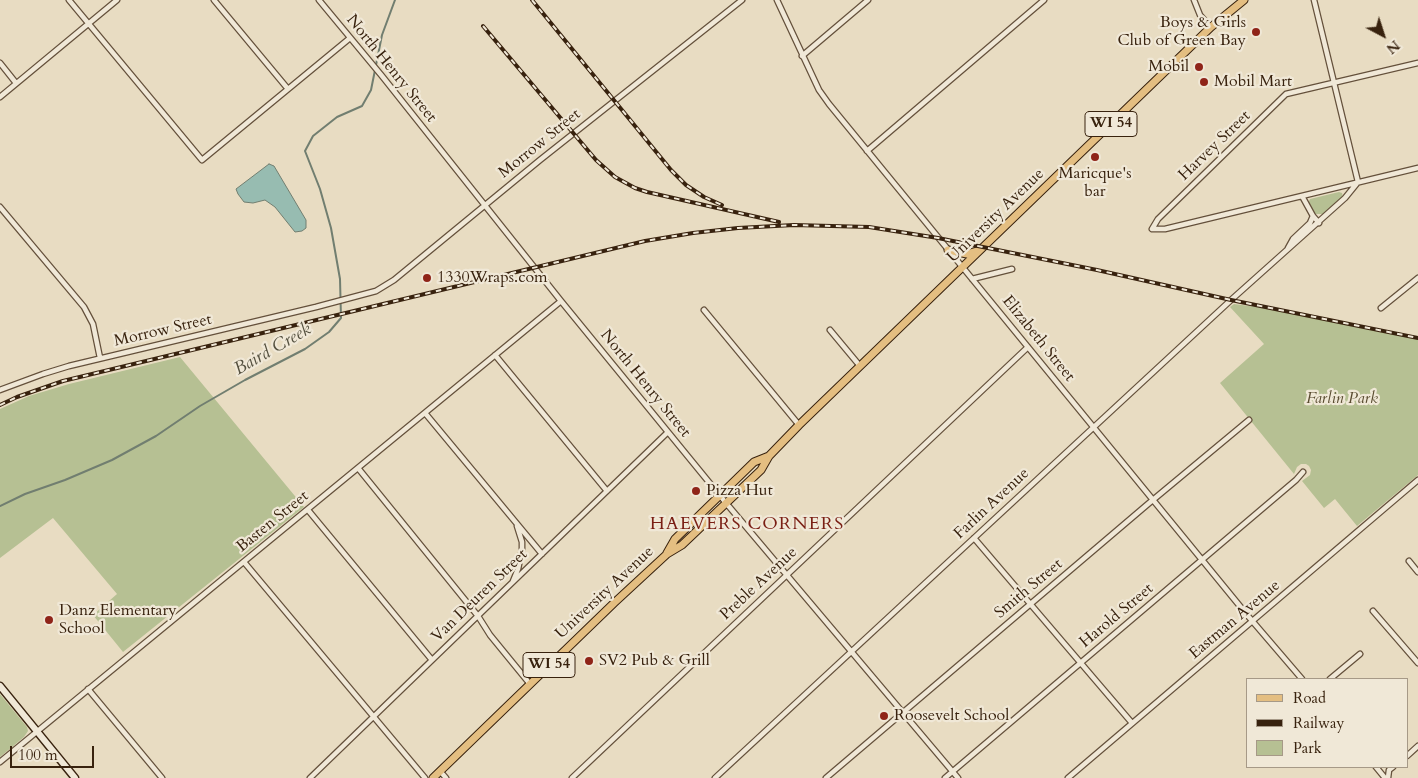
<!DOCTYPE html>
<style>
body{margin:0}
#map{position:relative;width:1418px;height:778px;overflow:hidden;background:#e8dcc2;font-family:Cardo,serif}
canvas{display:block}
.legend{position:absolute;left:1246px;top:678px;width:162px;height:90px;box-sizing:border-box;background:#f0e8d7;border:1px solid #a69987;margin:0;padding:6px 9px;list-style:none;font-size:15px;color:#38220e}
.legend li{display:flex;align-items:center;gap:10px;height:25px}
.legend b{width:25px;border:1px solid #a69987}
.north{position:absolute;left:1358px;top:10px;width:50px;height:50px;-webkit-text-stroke:4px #f0e8d7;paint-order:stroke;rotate:140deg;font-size:14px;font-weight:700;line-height:20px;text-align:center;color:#38220e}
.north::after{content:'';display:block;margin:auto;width:18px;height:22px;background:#38220e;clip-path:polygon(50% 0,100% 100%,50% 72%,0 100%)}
.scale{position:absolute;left:10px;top:746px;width:84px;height:22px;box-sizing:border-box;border:2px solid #38220e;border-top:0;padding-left:6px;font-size:15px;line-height:18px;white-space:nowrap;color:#38220e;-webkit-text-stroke:4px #f0e8d7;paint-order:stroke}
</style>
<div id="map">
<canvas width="1418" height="778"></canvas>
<ul class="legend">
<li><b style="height:6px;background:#e4be81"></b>Road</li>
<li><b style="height:6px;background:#38220e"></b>Railway</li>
<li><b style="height:14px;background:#b6c093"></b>Park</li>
</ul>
<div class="north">N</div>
<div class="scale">100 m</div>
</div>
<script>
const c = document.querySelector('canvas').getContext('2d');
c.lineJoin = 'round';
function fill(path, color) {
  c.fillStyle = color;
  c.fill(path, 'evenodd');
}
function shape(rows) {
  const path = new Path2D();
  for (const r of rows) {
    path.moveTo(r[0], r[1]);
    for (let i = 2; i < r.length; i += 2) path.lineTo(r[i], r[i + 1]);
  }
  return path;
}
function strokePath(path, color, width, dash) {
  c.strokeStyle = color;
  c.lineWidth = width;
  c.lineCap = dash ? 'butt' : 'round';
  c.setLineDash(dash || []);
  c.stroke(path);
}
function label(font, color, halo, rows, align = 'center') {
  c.font = font + ' Cardo,serif';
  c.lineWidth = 4.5;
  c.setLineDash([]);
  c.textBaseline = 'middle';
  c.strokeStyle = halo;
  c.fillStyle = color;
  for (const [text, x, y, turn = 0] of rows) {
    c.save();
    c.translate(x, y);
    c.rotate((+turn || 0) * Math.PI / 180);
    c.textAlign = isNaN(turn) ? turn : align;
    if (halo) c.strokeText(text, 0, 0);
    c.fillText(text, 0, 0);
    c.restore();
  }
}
fill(shape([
 [1339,192,1342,193,1343,197,1325,214,1316,214,1313,212,1308,203,1310,199],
 [1234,304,1281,310,1418,338,1418,475,1357,526,1335,499,1324,508,1302,481,1310,475,1311,470,1309,466,1306,464,1301,464,1297,467,1294,474,1220,383,1264,344,1230,307],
 [180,357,304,507,123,652,93,615,117,594,53,518,0,558,0,409,29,396,69,384],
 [0,694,27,727,28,731,24,737,0,757]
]), '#b6c093');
const water = shape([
 [269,164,274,166,306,220,306,228,302,231,295,232,275,207,265,200,253,203,244,202,238,194,236,189,269,164]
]);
fill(water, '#97bcb1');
strokePath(water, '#717e70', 1);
strokePath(shape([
 [0,506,25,494,65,480,112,460,156,436,200,406,245,380,305,349,329,332,341,318,340,279,331,228,320,189,305,151,313,136,337,117,362,106,371,90,382,35,395,0]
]), '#717e70', 2);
const street = shape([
 [69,0,202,160,350,38],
 [214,0,288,89],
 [319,0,382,76,561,301,726,503,958,778],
 [777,0,819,90,829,104,1248,616,1302,679],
 [1194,0,1200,15,1211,27],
 [802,56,868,0],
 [0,63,16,83],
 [1418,63,1286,94,1158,219,1152,229,1165,229,1418,168],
 [0,97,117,0],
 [867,151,1044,0],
 [1302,196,1313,216,1319,223],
 [0,207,84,307,93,324,100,358],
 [1288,248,1293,239,1310,223,1313,216],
 [972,279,1012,269],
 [1381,308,1418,278],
 [704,310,799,425],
 [830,330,860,366],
 [495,355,607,491],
 [0,390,43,374,69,366,316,307,376,291,394,280,540,160,742,0],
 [425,413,542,554],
 [358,468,478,616,490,635,530,684],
 [308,510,432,660],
 [974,538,1132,723],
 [1409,561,1418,572],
 [244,562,425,778],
 [513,581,518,569,522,550,522,542,517,526],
 [1373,611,1418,663],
 [1330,679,1360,654],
 [88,689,162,778],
 [1407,756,1418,746],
 [0,762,561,301],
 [1376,767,1385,778],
 [440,771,446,778],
 [310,778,668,432],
 [572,778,1028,347],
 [715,778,1231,300,1345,198,1358,182,1314,0],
 [826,778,1148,504,1249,420],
 [945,778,1296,480,1303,472],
 [1068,778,1418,480],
 [1388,778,1389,770,1393,767]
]);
const secondary = shape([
 [0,686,75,778]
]);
const primary = shape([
 [948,250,967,254,980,250],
 [667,553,675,539,754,462,769,456],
 [433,778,614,603,667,554,682,545,761,470,769,456,799,425,1211,27,1244,0]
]);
strokePath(street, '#64503b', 7);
strokePath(secondary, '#38220e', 9);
strokePath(primary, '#38220e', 9);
strokePath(street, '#f0e8d7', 4.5);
strokePath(secondary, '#f0e8d7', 6);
strokePath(primary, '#e4be81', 7);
const rail = shape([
 [532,0,671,170,686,185,704,197,722,205],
 [483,26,596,160,615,177,635,188,647,192,779,222],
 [0,405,17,397,63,381,645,241,693,233,738,228,794,225,869,227,938,238,1097,270,1231,300,1418,338]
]);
strokePath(rail, '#38220e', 4);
strokePath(rail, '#f0e8d7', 2, [5.5]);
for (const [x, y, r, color] of [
 [1256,32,5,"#8f2418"],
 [1199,67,5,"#8f2418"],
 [1204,82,5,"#8f2418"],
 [1095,157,5,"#8f2418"],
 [427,278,5,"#8f2418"],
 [696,491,5,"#8f2418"],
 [49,620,5,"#8f2418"],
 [589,661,5,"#8f2418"],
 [884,716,5,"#8f2418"]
]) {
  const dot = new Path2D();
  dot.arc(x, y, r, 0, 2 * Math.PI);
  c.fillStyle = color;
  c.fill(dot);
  strokePath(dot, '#f0e8d7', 2);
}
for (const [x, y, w] of [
 [1111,124,52],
 [549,665,52]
]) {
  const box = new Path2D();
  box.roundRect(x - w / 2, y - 12.5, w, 25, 4);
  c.fillStyle = '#f0e8d7';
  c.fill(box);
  strokePath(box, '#38220e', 1);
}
label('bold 15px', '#38220e', null, [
 ["WI 54",1111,124],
 ["WI 54",549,665]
]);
label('16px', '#38220e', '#f0e8d7', [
 ["Boys & Girls",1246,23,"right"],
 ["Club of Green Bay",1246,41,"right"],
 ["Mobil",1189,67,"right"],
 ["Mobil Mart",1214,82],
 ["Maricque's",1095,174,"center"],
 ["bar",1095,192,"center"],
 ["1330Wraps.com",437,278],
 ["Pizza Hut",706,491],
 ["Danz Elementary",59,611],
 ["School",59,629],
 ["SV2 Pub & Grill",599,661],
 ["Roosevelt School",894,716]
], 'left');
label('16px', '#38220e', '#f0e8d7', [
 ["North Henry Street",391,69,51],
 ["Morrow Street",540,144,-39],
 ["Harvey Street",1215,146,-44],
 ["University Avenue",996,216,-44],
 ["Morrow Street",163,331,-13],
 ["Elizabeth Street",1038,339,51],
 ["North Henry Street",645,384,51],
 ["Farlin Avenue",992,504,-43],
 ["Basten Street",273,522,-39],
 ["Preble Avenue",759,584,-43],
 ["Smith Street",1029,589,-40],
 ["University Avenue",605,593,-43],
 ["Van Deuren Street",480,596,-44],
 ["Harold Street",1117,616,-40],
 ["Eastman Avenue",1235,620,-40]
]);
label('italic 16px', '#584a2f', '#f0e8d7', [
 ["Farlin Park",1342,399]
]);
label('italic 18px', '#54503f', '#f0e8d7', [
 ["Baird Creek",273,350,-30]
]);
c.letterSpacing = '1px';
label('18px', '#7a1f14', '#f0e8d7', [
 ["HAEVERS CORNERS",747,525]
]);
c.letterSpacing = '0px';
</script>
